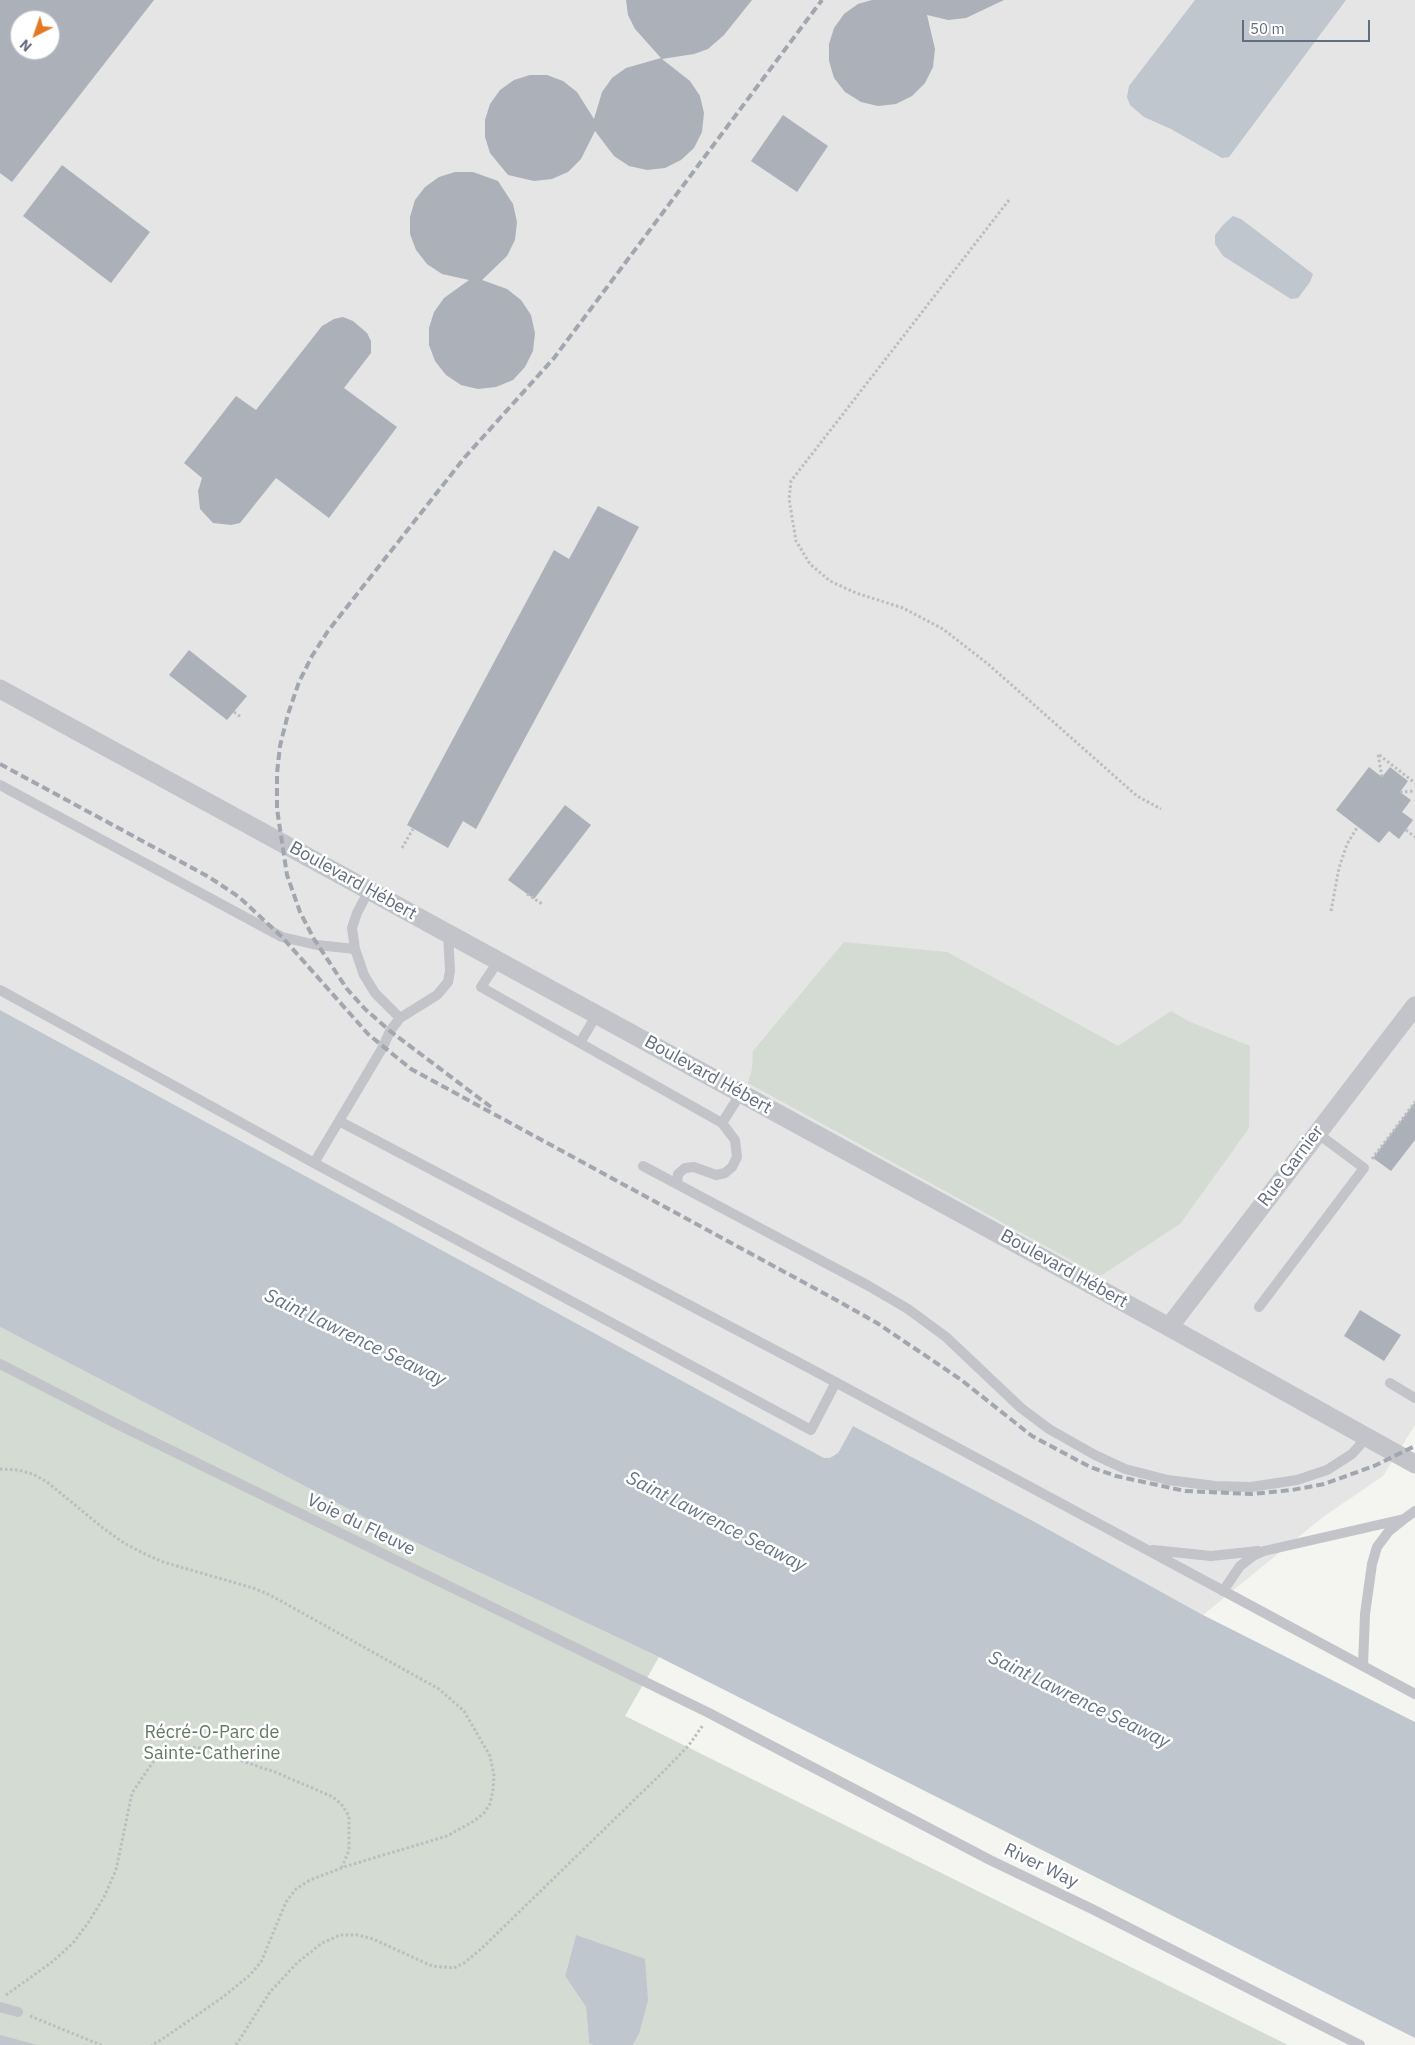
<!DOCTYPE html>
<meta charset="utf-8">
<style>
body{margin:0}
#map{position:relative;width:1415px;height:2045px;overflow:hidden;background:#f4f5f0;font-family:"IBM Plex Sans",sans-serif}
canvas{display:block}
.north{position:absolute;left:10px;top:10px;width:50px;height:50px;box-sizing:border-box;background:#fff;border:1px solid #c1c5cd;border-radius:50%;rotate:221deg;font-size:14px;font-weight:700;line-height:20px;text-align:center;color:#636d82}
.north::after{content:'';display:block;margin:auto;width:18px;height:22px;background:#e37a22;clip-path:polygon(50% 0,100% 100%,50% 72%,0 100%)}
.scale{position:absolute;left:1242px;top:20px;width:128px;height:22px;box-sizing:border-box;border:2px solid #636d82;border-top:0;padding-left:6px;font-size:15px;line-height:18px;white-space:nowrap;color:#636d82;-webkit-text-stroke:4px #fff;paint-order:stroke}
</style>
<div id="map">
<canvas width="1415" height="2045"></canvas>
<div class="north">N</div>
<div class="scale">50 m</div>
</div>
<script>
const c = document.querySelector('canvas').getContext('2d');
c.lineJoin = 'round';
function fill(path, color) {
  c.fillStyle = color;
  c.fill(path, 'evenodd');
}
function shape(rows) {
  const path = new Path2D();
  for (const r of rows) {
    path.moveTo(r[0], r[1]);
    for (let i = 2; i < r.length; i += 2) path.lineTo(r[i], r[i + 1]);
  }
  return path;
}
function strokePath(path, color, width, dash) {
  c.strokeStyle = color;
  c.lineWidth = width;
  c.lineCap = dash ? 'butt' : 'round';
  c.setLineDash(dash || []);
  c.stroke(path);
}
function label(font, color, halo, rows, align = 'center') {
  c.font = font + ' "IBM Plex Sans",sans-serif';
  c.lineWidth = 5;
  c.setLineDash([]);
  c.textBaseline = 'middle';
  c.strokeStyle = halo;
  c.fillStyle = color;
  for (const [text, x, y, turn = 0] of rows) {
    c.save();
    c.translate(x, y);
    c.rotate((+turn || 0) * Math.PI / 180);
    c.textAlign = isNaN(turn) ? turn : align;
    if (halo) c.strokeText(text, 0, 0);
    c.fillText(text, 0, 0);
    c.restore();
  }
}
fill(shape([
 [0,0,1415,0,1415,1425,1383,1476,1323,1517,1203,1615,1033,1521,853,1426,838,1453,830,1459,824,1458,0,1010],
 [20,20,50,20,50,50,20,50]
]), '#e4e5e4');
fill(shape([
 [844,942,947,952,1118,1046,1171,1011,1188,1021,1250,1046,1249,1128,1180,1224,1100,1276,748,1083,752,1069,753,1051],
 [0,1327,383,1527,659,1657,625,1716,1288,2045,633,2045,639,2034,576,1935,565,1976,586,2007,589,2043,593,2045,0,2045]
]), '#d3dbd2');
fill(shape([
 [1195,0,1346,0,1229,157,1222,158,1171,129,1144,117,1130,105,1127,97,1129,86],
 [1233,216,1241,219,1313,274,1310,282,1298,298,1291,299,1223,256,1215,244,1215,235,1223,225],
 [0,1010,824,1458,830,1458,838,1453,853,1426,1033,1521,1203,1615,1415,1722,1415,2038,659,1657,383,1527,0,1327],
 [576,1935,645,1959,648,2000,639,2034,633,2045,593,2045,589,2043,586,2007,565,1976],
 [0,2035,37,2045,0,2045]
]), '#bfc6cd');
fill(shape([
 [0,0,154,0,12,182,0,173],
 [20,20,50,20,50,50,20,50],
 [626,0,752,0,724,35,708,49,694,54,662,59,690,81,700,96,704,113,702,132,694,148,681,160,665,168,647,170,629,166,614,156,595,131,581,159,568,172,552,179,534,181,508,175,490,153,485,137,485,120,490,104,500,90,514,80,530,75,547,75,563,81,577,92,594,119,602,92,612,78,626,68,661,58,635,29,628,15],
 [872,0,1004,0,966,18,948,20,927,15,935,49,933,67,925,83,912,96,896,104,878,106,861,102,845,92,834,78,829,61,829,44,834,28,844,14,858,4],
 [783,115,828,146,797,192,751,161],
 [62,165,150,232,111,283,23,216],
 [455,172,473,172,498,181,513,204,517,222,515,240,507,256,482,280,507,289,521,300,531,315,535,333,533,351,525,367,513,380,496,387,478,389,461,385,446,375,435,361,429,345,429,328,434,312,444,298,469,280,442,274,427,264,416,250,410,234,410,217,415,200,425,187,439,177],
 [343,317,353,321,367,333,371,341,371,353,344,388,397,427,329,518,276,478,240,523,231,525,213,523,200,509,198,491,202,478,184,463,236,396,256,410,322,326,334,319],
 [598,506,639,527,476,829,463,821,448,848,407,825,554,550,569,559],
 [189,650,247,696,227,720,169,675],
 [1369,767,1382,777,1390,767,1408,781,1400,792,1411,800,1402,812,1413,820,1399,839,1389,831,1379,843,1336,810],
 [565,805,591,825,534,899,508,880],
 [1415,1102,1415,1140,1391,1171,1373,1158],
 [1360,1310,1401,1335,1384,1361,1344,1336]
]), '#acb1b9');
strokePath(shape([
 [1009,200,791,481,789,499,796,541,810,564,830,581,856,593,903,608,943,629,988,664,1137,796,1161,809],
 [234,712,241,717],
 [1382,777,1378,754,1415,783],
 [1400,792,1415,791],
 [1406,830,1415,837],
 [402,848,413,829],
 [527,894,542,904],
 [1331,911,1339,868,1347,844,1358,826],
 [1372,1159,1415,1102],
 [0,1469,18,1470,33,1474,47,1482,103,1528,124,1543,143,1553,163,1562,253,1588,270,1595,439,1689,464,1711,490,1756,494,1775,493,1790,490,1804,484,1813,474,1821,447,1836,347,1866,310,1880,296,1889,286,1902,261,1962,250,1975,223,1997,161,2040,151,2045],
 [6,1995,52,1962,73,1943,88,1923,104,1897,116,1870,132,1793,153,1762,163,1754,179,1748,192,1747,206,1749,275,1772,333,1797,342,1805,349,1816,349,1850,342,1867],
 [30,2016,101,2045],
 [236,2045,270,1992,297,1963,322,1943,340,1935,358,1935,373,1939,432,1966,454,1968,464,1963,481,1949,665,1770,689,1745,703,1725]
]), '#bcbdc0', 3, [2.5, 2.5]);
strokePath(shape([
 [0,785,282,937,317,945,355,949],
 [369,890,357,913,352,928,355,949,364,975,375,993,400,1018],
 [448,933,450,971,448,982,437,995,400,1018,390,1031,383,1047,339,1121,811,1369,1363,1666],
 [499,960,481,987,580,1043],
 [0,990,314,1163,811,1430,836,1382],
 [597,1014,580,1043,722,1123,735,1140,737,1157,732,1167,725,1173,716,1175,694,1167,685,1168,678,1174,677,1184],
 [722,1123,741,1093],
 [314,1163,339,1121],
 [643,1166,867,1285,908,1309,946,1337,1021,1408,1049,1429,1095,1455,1125,1469,1168,1480,1215,1486,1251,1487,1297,1480,1327,1470,1352,1454,1367,1437],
 [1259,1307,1364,1168,1317,1133],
 [0,1364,115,1423,709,1713,990,1860,1092,1909,1360,2045],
 [1390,1383,1415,1398],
 [1404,1519,1389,1531,1377,1547,1372,1564,1365,1614,1363,1666,1415,1694],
 [1153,1550,1211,1556,1258,1551],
 [1223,1591,1240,1566,1253,1556,1264,1551,1404,1519,1415,1511],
 [0,2007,18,2012]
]), '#c2c4c9', 10);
strokePath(shape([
 [0,689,1169,1327,1415,1464],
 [1169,1327,1415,1006]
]), '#c2c4c9', 19);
strokePath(shape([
 [0,764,209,877,239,897,282,937,368,1034,411,1069,838,1301,877,1323,960,1379,1032,1436,1090,1467,1116,1476,1185,1491,1252,1494,1292,1490,1324,1484,1374,1466,1415,1446],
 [491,1107,390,1031,365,1009,347,989,314,939,300,912,287,875,277,809,277,773,280,746,288,714,299,682,312,656,328,631,465,457,554,358,822,0]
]), '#a2a6ae', 4, [8, 4]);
label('18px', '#636d82', '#fff', [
 ["Boulevard Hébert",353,881,29],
 ["Boulevard Hébert",708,1075,29],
 ["Rue Garnier",1291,1166,-53],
 ["Boulevard Hébert",1064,1269,29],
 ["Voie du Fleuve",361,1525,26],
 ["River Way",1041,1866,26]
]);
label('18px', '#627963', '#fff', [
 ["Récré-O-Parc de",212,1733],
 ["Sainte-Catherine",212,1754]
]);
label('italic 19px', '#637586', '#fff', [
 ["Saint Lawrence Seaway",355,1338,26],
 ["Saint Lawrence Seaway",716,1522,27],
 ["Saint Lawrence Seaway",1079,1700,26]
]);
</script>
